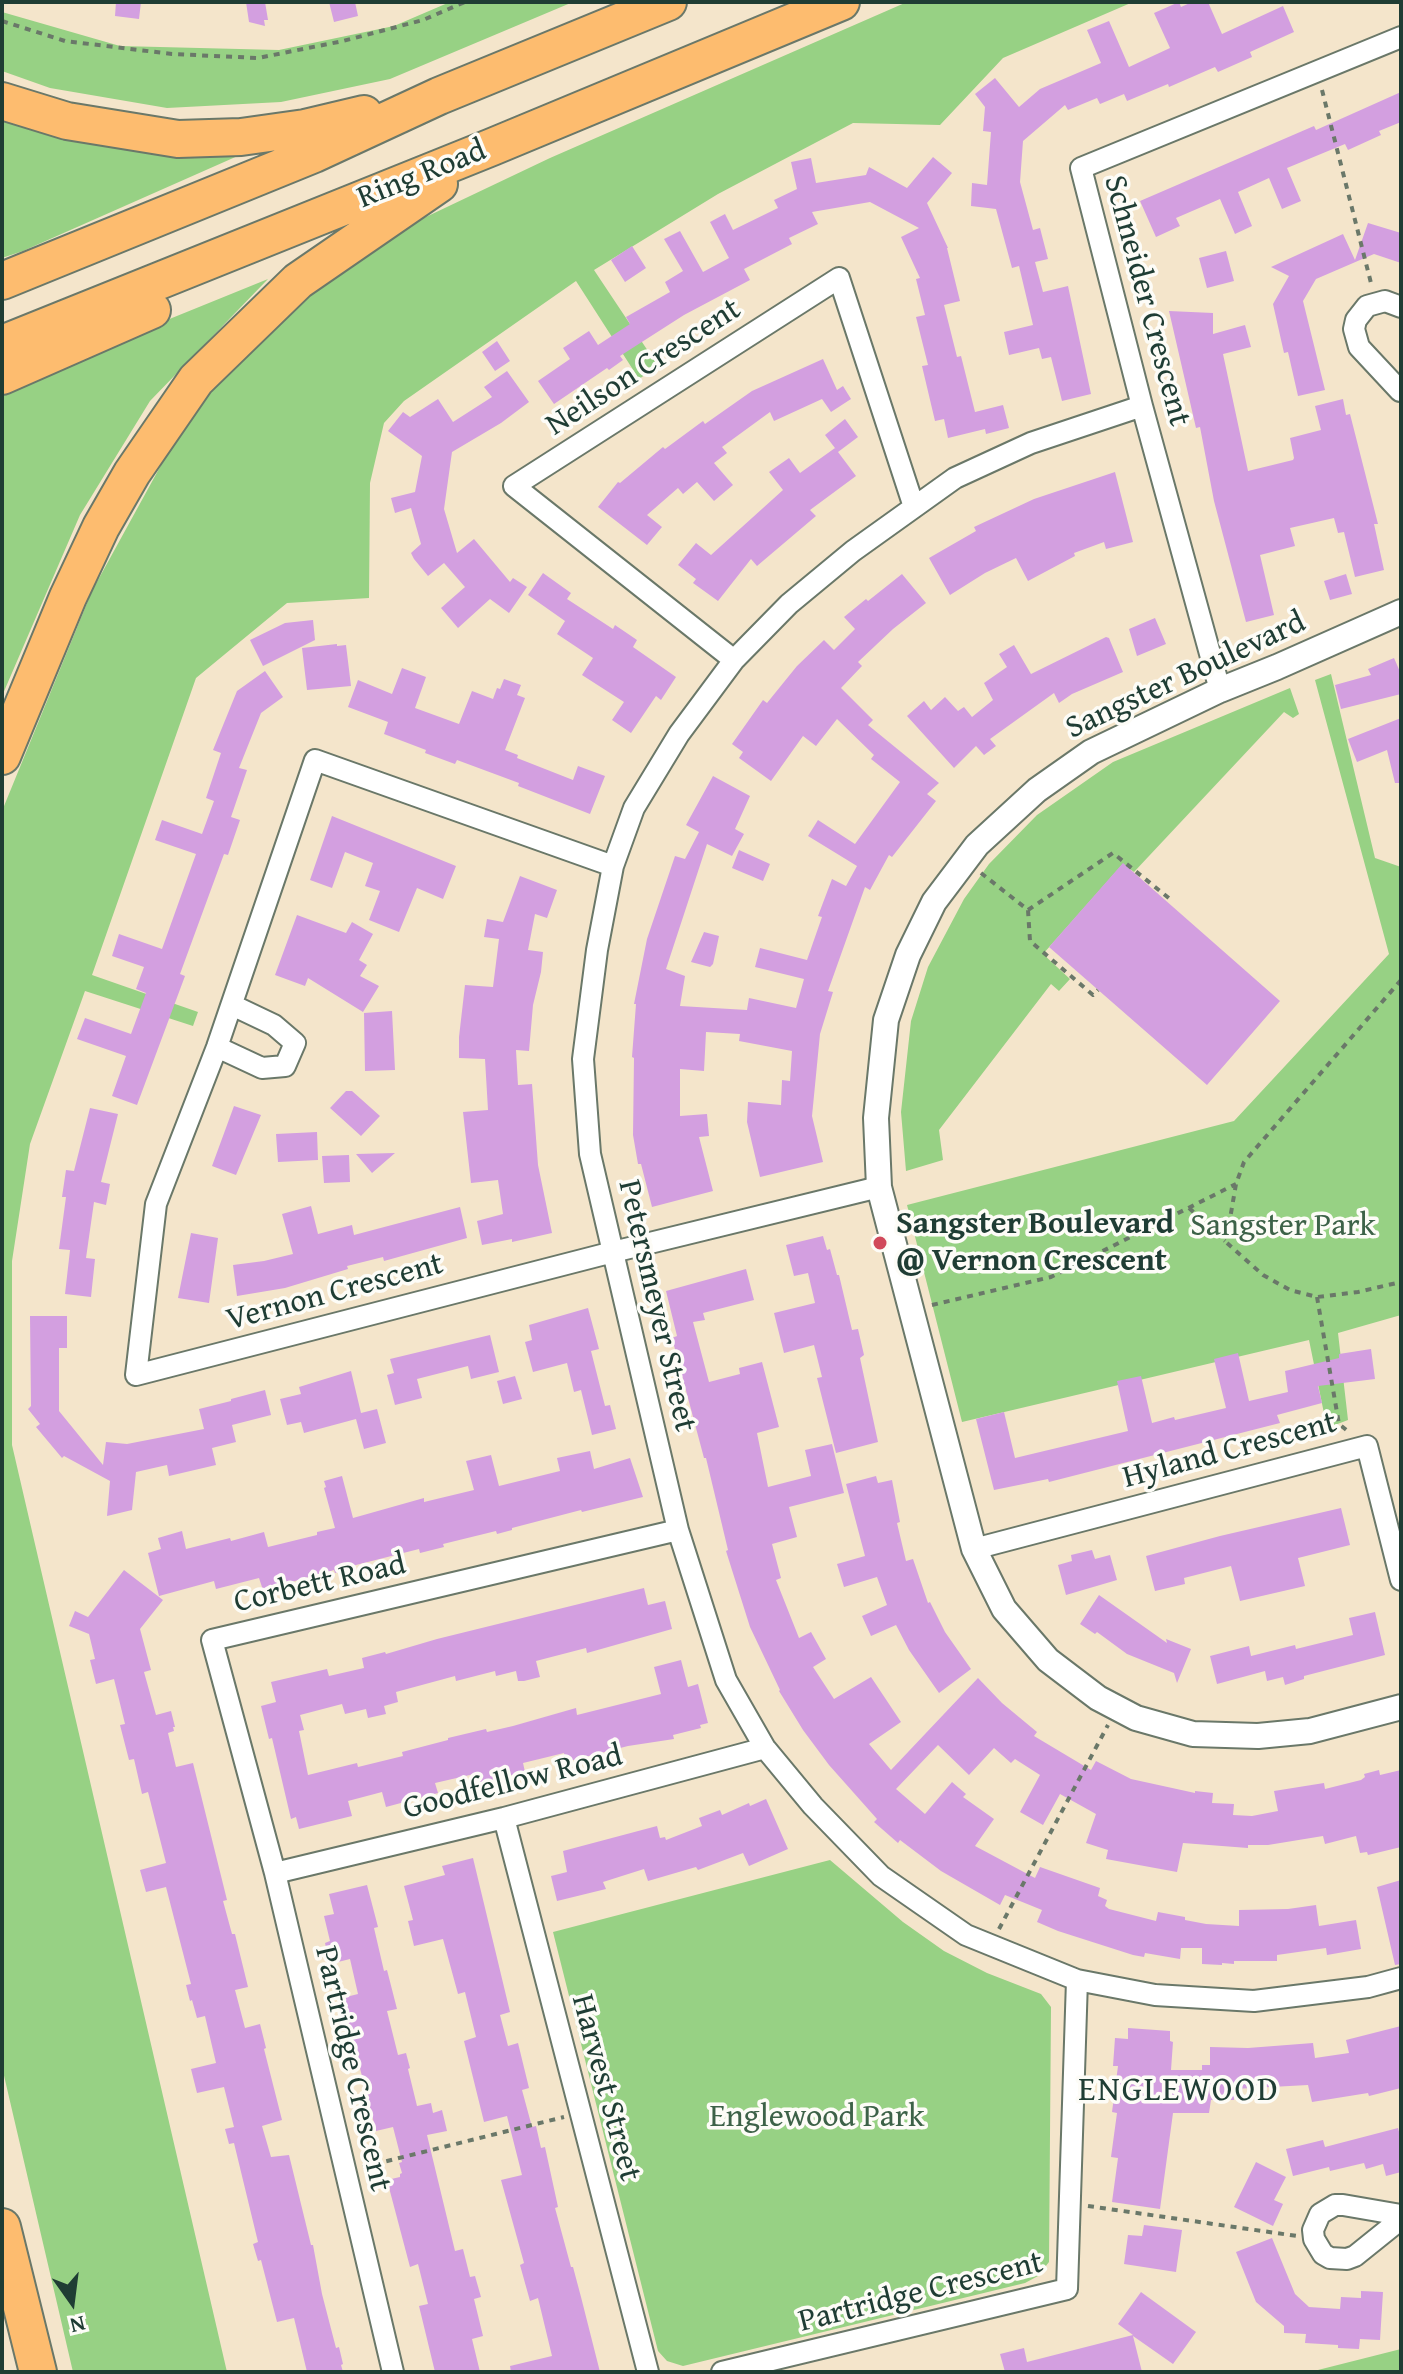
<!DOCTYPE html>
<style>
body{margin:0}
#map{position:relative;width:1403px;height:2374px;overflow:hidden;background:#f4e5cb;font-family:"Gentium Book Plus",serif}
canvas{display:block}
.frame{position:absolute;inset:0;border:4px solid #1f3d34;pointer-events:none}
.north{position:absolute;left:32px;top:2262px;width:80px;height:80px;-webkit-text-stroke:6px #fdfcf7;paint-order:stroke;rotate:166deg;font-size:22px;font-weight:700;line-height:32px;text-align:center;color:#1f3d34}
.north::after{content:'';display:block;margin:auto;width:28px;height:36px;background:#1f3d34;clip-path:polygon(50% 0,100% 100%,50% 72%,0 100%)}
</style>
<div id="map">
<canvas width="1403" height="2374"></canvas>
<div class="frame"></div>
<div class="north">N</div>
</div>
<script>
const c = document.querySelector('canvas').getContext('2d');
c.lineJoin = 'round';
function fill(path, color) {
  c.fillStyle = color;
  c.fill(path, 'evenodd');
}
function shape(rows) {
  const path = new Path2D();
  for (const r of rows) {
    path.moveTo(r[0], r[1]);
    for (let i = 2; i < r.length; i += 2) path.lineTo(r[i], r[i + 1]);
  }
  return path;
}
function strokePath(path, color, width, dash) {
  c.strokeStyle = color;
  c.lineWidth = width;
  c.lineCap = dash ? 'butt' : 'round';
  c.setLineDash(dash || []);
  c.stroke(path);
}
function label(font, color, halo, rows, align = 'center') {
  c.font = font + ' "Gentium Book Plus",serif';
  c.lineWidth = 7;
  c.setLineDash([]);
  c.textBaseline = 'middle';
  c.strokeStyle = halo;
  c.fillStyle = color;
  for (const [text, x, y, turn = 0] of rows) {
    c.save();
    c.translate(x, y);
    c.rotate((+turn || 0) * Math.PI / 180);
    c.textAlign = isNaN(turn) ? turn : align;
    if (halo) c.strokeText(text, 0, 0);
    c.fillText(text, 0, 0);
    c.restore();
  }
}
fill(shape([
 [450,2,573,2,390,79,281,102,167,108,50,88,2,71,2,12,120,46,279,50,394,26],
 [907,2,1133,2,1003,58,940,125,853,123,718,194,594,270,658,366,639,379,576,281,404,401,384,423,370,483,369,598,287,603,196,678,92,975,198,1012,193,1026,85,991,30,1144,12,1261,12,1445,227,2372,73,2372,2,2067,2,811,92,591,188,416,269,328,388,235,550,158],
 [2,114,258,147,23,251,2,258],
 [268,279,150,401,80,515,2,696,2,395,135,333],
 [1331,674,1375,858,1401,867,1401,1315,1338,1333,1348,1420,1327,1428,1309,1340,962,1422,907,1205,1234,1121,1389,954,1315,680],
 [1290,688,1299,714,1293,718,1284,712,1134,872,1123,864,1043,954,1070,979,1059,991,1051,984,939,1130,943,1160,906,1171,901,1112,911,1021,928,967,964,899,989,864,1037,815,1113,762],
 [830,1860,903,1922,944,1951,987,1973,1041,1994,1051,2007,1049,2262,1038,2276,1025,2283,683,2366,667,2361,658,2351,553,1932],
 [1401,2349,1401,2372,1310,2372]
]), '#97d184');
fill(shape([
 [116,2,141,2,139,19,115,16],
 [246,2,265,2,268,20,264,20,265,26,249,22],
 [329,2,355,2,358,16,334,22],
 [1179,2,1181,7,1192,2,1208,2,1222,34,1283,6,1294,32,1250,52,1252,57,1218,72,1215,67,1169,87,1168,84,1127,101,1124,94,1100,104,1097,98,1068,110,1065,105,1023,141,1020,182,1033,230,1040,228,1048,259,1035,262,1043,292,1068,286,1091,394,1062,401,1051,357,1042,359,1039,348,1009,355,1004,332,1033,325,1019,266,1012,268,996,209,971,206,972,183,987,185,991,132,983,131,985,107,975,94,995,78,1019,107,1040,89,1101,63,1087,30,1109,21,1129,67,1170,48,1154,13],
 [1401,92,1401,122,1379,131,1381,135,1348,150,1345,144,1287,168,1301,201,1282,209,1269,178,1238,192,1252,226,1235,234,1220,199,1176,218,1180,226,1156,237,1140,201,1314,126,1316,130],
 [933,157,952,173,927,203,948,248,947,248,960,301,944,305,957,357,961,356,975,412,1003,405,1009,428,986,434,985,429,948,438,944,419,935,421,922,366,928,365,916,317,925,315,916,279,920,278,901,237,919,228,870,202,812,212,818,224,789,238,792,244,744,269,750,280,684,315,620,356,623,360,609,370,607,368,554,404,538,381,570,359,563,348,589,331,598,345,630,324,626,317,670,292,665,282,683,271,664,239,680,231,703,272,729,258,710,222,725,214,733,230,778,208,774,200,797,189,791,162,811,158,816,183,866,175,869,167,907,188],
 [1368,223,1401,233,1401,263,1374,254,1316,279,1303,301,1325,390,1298,396,1288,352,1284,353,1273,304,1289,276,1271,267,1343,234,1355,260],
 [632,246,646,268,625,282,611,260],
 [1226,251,1234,281,1207,288,1199,258],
 [1169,311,1213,313,1213,334,1245,325,1251,347,1223,354,1248,471,1293,460,1294,458,1290,438,1321,430,1315,406,1343,399,1346,415,1350,414,1378,524,1374,524,1384,570,1355,577,1344,532,1338,533,1334,518,1290,528,1295,546,1260,555,1274,615,1246,622,1214,501,1200,427,1196,428],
 [497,341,510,361,495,371,482,352],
 [823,359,837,390,843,386,851,399,831,412,822,399,774,421,770,412,722,447,727,453,714,463,733,485,714,501,697,482,683,494,678,488,647,515,662,527,647,545,598,507,618,482,620,483,663,447,665,449,703,421,705,424,752,391],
 [507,371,529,402,501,423,452,452,444,509,457,553,474,539,510,582,513,578,527,587,509,613,490,599,458,628,441,608,465,587,444,563,428,576,414,559,411,553,421,544,411,508,395,513,391,498,415,492,422,456,388,431,403,412,410,417,438,399,453,422,492,397,484,387],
 [845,419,858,437,838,452,825,435],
 [835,448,856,476,810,510,816,516,757,566,751,559,718,601,693,583,696,579,678,565,696,543,711,555,783,490,769,472,789,458,800,473],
 [1115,472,1133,542,1106,549,1104,542,1074,553,1075,556,1028,581,1016,558,985,573,950,595,929,558,976,531,974,527,1034,499],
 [543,573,571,593,567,599,613,629,615,625,637,640,633,647,676,677,661,700,656,696,631,733,612,720,624,702,582,675,593,658,557,634,565,621,528,595],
 [902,574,926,603,893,629,858,662,862,666,841,688,873,720,868,725,939,783,927,794,936,801,892,857,889,855,870,890,865,887,828,991,833,992,820,1034,812,1116,823,1162,760,1177,747,1122,748,1102,781,1105,782,1080,790,1081,792,1051,739,1041,740,1034,706,1032,704,1071,680,1069,680,1116,707,1114,709,1136,699,1137,713,1191,652,1207,641,1164,638,1164,633,1135,634,1058,632,1057,636,1004,634,1004,647,939,675,856,685,859,699,832,686,825,713,776,750,796,735,829,744,834,732,856,707,844,666,969,685,976,680,1006,747,1010,749,998,796,1008,804,979,755,967,760,948,807,960,822,917,818,916,832,879,846,886,857,866,808,836,818,820,855,844,900,782,871,759,874,755,837,719,816,746,803,736,771,781,739,758,743,752,732,744,763,700,767,703,797,666,824,640,834,650,855,629,844,617,866,599,868,601],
 [1346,574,1352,594,1330,600,1324,581],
 [1155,618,1166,644,1137,656,1129,629],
 [313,620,315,640,263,666,250,640,285,623],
 [1106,637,1109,638,1123,672,1072,694,1059,703,1054,693,990,739,996,746,984,755,976,746,954,768,907,716,924,701,931,710,945,697,958,711,964,707,972,717,993,700,984,683,1007,667,999,654,1014,645,1031,674],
 [337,644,337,646,346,645,351,686,307,690,302,648],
 [1394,658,1401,674,1401,694,1341,709,1335,685,1371,675,1368,669],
 [402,668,426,677,415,708,459,724,472,691,493,699,497,688,500,689,504,679,521,685,517,695,525,698,505,750,518,755,517,758,573,780,578,766,605,776,590,814,518,786,519,783,457,760,455,764,425,753,426,750,384,734,388,722,348,707,358,680,392,694],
 [265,671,283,697,261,713,239,768,247,770,231,817,240,820,228,855,224,854,180,974,185,976,137,1105,112,1096,126,1056,77,1039,85,1018,131,1034,146,993,136,989,144,967,112,956,119,934,162,949,196,854,155,840,162,820,202,834,214,801,206,798,221,753,213,750,237,691],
 [1401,718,1401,783,1395,783,1387,750,1357,762,1348,739],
 [332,816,456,866,443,899,417,888,399,932,369,920,380,891,365,886,373,863,345,852,332,888,310,880],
 [739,850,770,864,763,881,732,868],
 [1123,863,1280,1001,1207,1085,1049,947],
 [520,876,557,890,547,918,535,914,528,950,543,952,541,972,533,1005,529,1051,516,1050,518,1085,532,1084,538,1165,552,1233,512,1242,512,1239,482,1245,477,1221,503,1214,498,1180,471,1183,463,1112,488,1110,485,1059,459,1058,459,1037,465,985,493,987,499,939,484,937,487,919,503,922],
 [297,915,346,933,352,922,373,934,359,960,367,965,360,976,379,986,363,1012,308,978,305,986,275,975],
 [704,932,719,936,713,964,710,967,691,962],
 [392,1011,395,1070,365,1071,364,1013],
 [346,1091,352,1091,380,1116,361,1136,330,1108],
 [234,1106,261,1115,236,1175,212,1166],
 [90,1108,118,1114,101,1182,110,1184,106,1205,94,1202,86,1258,95,1259,91,1297,65,1294,70,1250,59,1249,66,1197,62,1197,66,1170,74,1171],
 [317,1132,318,1160,278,1162,276,1134],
 [395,1153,372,1173,356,1154],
 [349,1155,350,1182,324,1183,322,1156],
 [311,1206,318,1234,352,1225,354,1235,460,1207,467,1238,384,1261,383,1257,347,1266,348,1269,285,1288,237,1296,233,1265,264,1261,293,1254,282,1214],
 [191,1233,218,1238,209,1303,178,1298],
 [823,1236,827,1250,830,1249,837,1275,839,1275,852,1330,858,1329,864,1355,860,1358,878,1442,836,1453,817,1378,822,1377,814,1345,784,1353,774,1313,815,1303,808,1273,794,1276,786,1245],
 [746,1269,754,1300,703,1313,705,1320,693,1322,709,1382,740,1374,739,1368,762,1362,779,1427,757,1433,768,1487,811,1476,805,1450,832,1444,844,1493,789,1507,797,1537,772,1544,781,1578,776,1580,799,1638,811,1632,826,1659,813,1667,834,1699,871,1677,901,1722,869,1744,891,1770,978,1678,1002,1703,1037,1732,1034,1736,1091,1770,1096,1761,1131,1779,1195,1793,1195,1791,1213,1793,1212,1803,1234,1804,1233,1815,1252,1816,1278,1811,1274,1791,1324,1783,1325,1789,1361,1780,1365,1777,1364,1774,1379,1770,1380,1775,1401,1770,1401,1847,1368,1855,1367,1852,1360,1853,1356,1836,1325,1844,1323,1836,1268,1845,1248,1845,1248,1848,1183,1843,1177,1872,1106,1859,1108,1850,1086,1843,1096,1814,1060,1794,1043,1825,1020,1812,1040,1775,1015,1759,1011,1763,994,1748,969,1775,938,1745,896,1789,925,1814,952,1782,966,1794,963,1797,994,1819,975,1846,1035,1878,1040,1867,1100,1888,1098,1896,1107,1900,1105,1906,1109,1909,1156,1921,1158,1912,1185,1917,1185,1920,1206,1924,1239,1926,1239,1910,1288,1909,1316,1905,1319,1926,1356,1920,1361,1949,1327,1955,1326,1948,1277,1955,1277,1961,1234,1961,1234,1964,1222,1963,1222,1965,1202,1964,1202,1948,1181,1948,1180,1959,1145,1953,1144,1957,1133,1955,1058,1931,1037,1922,1042,1910,1005,1895,1000,1905,941,1871,900,1840,898,1843,874,1822,877,1819,829,1765,803,1730,779,1691,780,1690,750,1627,726,1551,728,1550,706,1458,704,1458,672,1338,677,1336,666,1291],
 [588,1308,599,1349,591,1351,605,1406,610,1405,616,1429,592,1435,581,1390,574,1392,567,1363,533,1372,525,1342,532,1340,529,1325],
 [30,1316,67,1316,67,1348,59,1348,59,1411,103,1465,106,1442,127,1444,204,1429,199,1409,231,1401,231,1399,265,1390,271,1415,232,1425,236,1442,212,1448,216,1465,169,1476,167,1465,136,1472,132,1510,107,1516,110,1481,64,1456,62,1458,36,1427,40,1424,28,1409,31,1406],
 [490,1335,499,1372,471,1379,468,1366,417,1379,422,1398,395,1405,387,1375,394,1373,390,1359],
 [1371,1349,1375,1379,1318,1386,1322,1403,1277,1415,1280,1423,1049,1482,1048,1479,994,1490,976,1419,1004,1412,1015,1458,1128,1431,1117,1381,1141,1376,1152,1423,1174,1417,1175,1420,1226,1408,1214,1359,1238,1353,1249,1401,1288,1392,1285,1371,1339,1358,1339,1354],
 [351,1371,361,1413,377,1409,386,1443,364,1449,356,1419,304,1433,301,1422,287,1425,280,1399,301,1394,299,1387],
 [515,1376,522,1399,503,1404,497,1381],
 [590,1451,594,1469,630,1458,643,1497,582,1512,581,1510,512,1528,512,1530,497,1534,496,1531,443,1544,444,1547,420,1553,419,1549,352,1566,353,1568,335,1573,334,1570,327,1572,263,1590,259,1578,216,1589,214,1581,159,1596,148,1553,161,1549,158,1538,182,1531,186,1549,230,1538,231,1541,264,1532,268,1547,317,1535,317,1532,335,1528,324,1488,326,1487,324,1481,342,1476,353,1518,424,1498,424,1502,474,1490,466,1461,491,1455,499,1486,560,1471,557,1458],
 [876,1476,878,1483,892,1480,900,1522,897,1523,906,1561,913,1559,928,1603,930,1602,945,1632,971,1669,939,1693,909,1650,896,1625,871,1636,862,1616,887,1605,877,1577,844,1587,837,1564,865,1556,846,1484],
 [1341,1508,1350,1545,1298,1558,1305,1586,1240,1601,1231,1566,1184,1578,1185,1584,1155,1591,1146,1556,1220,1536],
 [1092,1550,1095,1559,1110,1555,1117,1580,1066,1595,1058,1565,1072,1561,1071,1555],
 [124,1570,163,1600,140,1629,151,1670,144,1672,156,1715,171,1711,175,1727,173,1727,174,1731,168,1733,176,1767,193,1763,227,1900,223,1901,232,1934,235,1934,248,1987,235,1990,245,2028,260,2024,266,2048,264,2049,282,2120,262,2126,271,2157,289,2155,311,2245,313,2245,322,2294,336,2348,339,2347,343,2364,341,2365,343,2372,307,2372,294,2318,277,2322,261,2260,258,2261,253,2244,258,2242,234,2143,229,2144,225,2129,234,2127,224,2087,197,2093,191,2069,216,2063,205,2016,197,2018,192,2000,190,2001,186,1985,191,1984,166,1887,146,1892,140,1870,166,1863,148,1792,142,1794,134,1759,129,1760,120,1725,125,1724,114,1679,96,1684,90,1660,95,1659,89,1634,69,1626,75,1611,88,1617],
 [644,1588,648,1605,665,1601,672,1629,587,1653,586,1648,536,1661,540,1677,524,1681,518,1681,516,1671,496,1676,495,1671,456,1681,455,1676,396,1692,398,1702,384,1706,386,1714,368,1718,366,1709,345,1714,342,1704,300,1715,304,1730,299,1731,308,1775,357,1763,358,1767,403,1756,402,1752,448,1740,448,1738,486,1729,487,1732,513,1726,576,1708,577,1715,661,1694,654,1667,681,1660,688,1687,698,1684,708,1723,700,1725,701,1728,673,1735,674,1739,628,1746,566,1762,564,1753,523,1763,525,1772,476,1784,474,1774,435,1783,438,1793,386,1807,382,1792,348,1801,352,1816,299,1829,296,1817,291,1819,272,1738,269,1739,261,1706,276,1702,271,1682,327,1669,329,1676,364,1668,362,1658,385,1652,386,1654,437,1639],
 [1099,1595,1167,1643,1166,1639,1191,1649,1177,1683,1174,1673,1127,1654,1097,1632,1095,1634,1080,1624],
 [1375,1612,1385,1655,1304,1676,1304,1679,1285,1685,1283,1677,1267,1681,1265,1671,1217,1684,1210,1656,1249,1646,1251,1656,1295,1645,1296,1649,1353,1635,1349,1618],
 [766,1799,788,1849,749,1866,743,1853,698,1870,696,1867,648,1881,644,1869,603,1882,606,1889,557,1901,551,1876,567,1872,563,1851,657,1826,660,1838,665,1837,666,1840,702,1826,699,1818,720,1810,722,1815,749,1803,750,1806],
 [473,1858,510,2012,500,2015,508,2046,518,2043,529,2088,522,2090,532,2127,536,2126,541,2148,545,2147,558,2207,555,2208,571,2267,573,2267,581,2297,600,2372,511,2372,510,2366,552,2356,538,2298,530,2301,520,2265,524,2263,501,2180,522,2175,507,2116,484,2122,464,2041,476,2037,465,1992,458,1994,443,1939,414,1946,408,1921,413,1920,404,1886,445,1875,442,1866],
 [1401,1880,1401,1964,1395,1965,1377,1887],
 [367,1885,378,1927,374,1928,384,1971,387,1970,397,2009,387,2011,398,2055,406,2053,410,2068,408,2069,417,2106,431,2103,433,2113,442,2110,447,2131,427,2135,455,2251,463,2249,470,2277,475,2276,481,2297,474,2299,483,2336,472,2339,480,2372,435,2372,419,2306,428,2304,418,2264,410,2267,387,2180,400,2177,400,2174,402,2173,399,2163,402,2162,393,2127,376,2131,342,1998,358,1994,350,1959,330,1964,325,1943,330,1941,324,1916,334,1914,329,1894],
 [1401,2026,1401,2088,1369,2096,1368,2093,1312,2102,1308,2085,1234,2089,1234,2100,1211,2100,1209,2113,1173,2113,1160,2209,1112,2202,1118,2158,1111,2157,1117,2113,1112,2112,1118,2066,1113,2066,1115,2038,1128,2039,1128,2028,1170,2031,1170,2041,1173,2042,1171,2070,1202,2070,1202,2065,1210,2065,1210,2047,1248,2048,1313,2043,1315,2058,1349,2053,1346,2040],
 [1398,2128,1401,2139,1401,2172,1386,2176,1383,2164,1366,2169,1364,2163,1330,2171,1329,2167,1293,2176,1286,2149,1323,2140,1325,2147],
 [1256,2162,1286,2177,1274,2200,1283,2204,1273,2226,1234,2207],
 [1144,2225,1182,2230,1176,2272,1124,2264,1128,2235,1142,2236],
 [1272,2238,1295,2294,1309,2307,1340,2309,1341,2297,1361,2298,1361,2291,1383,2292,1380,2340,1360,2339,1359,2349,1338,2348,1338,2345,1305,2343,1306,2334,1284,2333,1284,2326,1256,2302,1236,2252],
 [1141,2292,1196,2332,1173,2364,1133,2336,1142,2372,1005,2372,1000,2354,1024,2348,1027,2362,1133,2335,1118,2324]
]), '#d39fe0');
const minor = shape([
 [1400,391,1359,347,1354,329,1356,320,1367,306,1385,301,1401,307],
 [1142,406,1031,443,955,478,853,551,789,604,734,660,679,734,634,808,613,866,597,950,583,1059,590,1154,678,1530,726,1680,765,1748,813,1806,881,1876,966,1935,1077,1980,1155,1995,1254,2001,1368,1987,1401,1978],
 [734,660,514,486,839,278,914,507],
 [1220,690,1142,406,1081,168,1401,37],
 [613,866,315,760,217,1047,156,1204,136,1375,613,1252,879,1187],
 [217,1047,262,1068,285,1066,295,1043,274,1025,232,1005],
 [974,1549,1367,1446,1401,1580],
 [504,1818,648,2372],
 [275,1873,504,1818,765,1748],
 [1401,2215,1343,2205,1335,2205,1320,2214,1313,2230,1314,2239,1323,2254,1330,2258,1347,2259,1355,2256,1401,2219],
 [393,2372,275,1873,212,1640,678,1530],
 [722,2372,1067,2289,1077,1980]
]);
const tertiary = shape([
 [1401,612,1277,667,1220,690,1091,752,1037,790,977,845,934,902,908,955,886,1020,876,1118,879,1187,974,1549,1004,1609,1048,1660,1098,1698,1136,1718,1193,1734,1258,1736,1310,1731,1401,1707]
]);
const motorway = shape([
 [2,101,67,121,178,139,241,137,305,128,364,114],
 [2,281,314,154,439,96,668,2],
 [2,344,492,147,841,2],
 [2,376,152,310],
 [2,756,68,597,101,527,132,473,196,380,298,281,439,184],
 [2,2227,38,2372]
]);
strokePath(minor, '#6a7869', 24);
strokePath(tertiary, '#6a7869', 28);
strokePath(motorway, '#6a7869', 40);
strokePath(shape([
 [2,21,65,41,172,54,258,58,343,41,423,20,465,2],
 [1322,90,1372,287],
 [981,873,1028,910,1030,941,1093,995,1098,990],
 [1028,910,1113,853,1170,899,1168,902],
 [1401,980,1244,1162,1236,1184,1226,1242,1263,1275,1290,1290,1317,1297,1358,1292,1401,1282],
 [1189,1208,1225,1241],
 [1317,1297,1339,1424,1349,1432],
 [932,1305,1051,1277,1236,1184],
 [999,1929,1108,1725],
 [363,2167,564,2117],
 [1088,2206,1297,2236]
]), '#6a7869', 4, [6, 6]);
strokePath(minor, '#fff', 20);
strokePath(tertiary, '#fff', 24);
strokePath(motorway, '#fdbc6f', 36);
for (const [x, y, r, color] of [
 [880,1243,8,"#d1495b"]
]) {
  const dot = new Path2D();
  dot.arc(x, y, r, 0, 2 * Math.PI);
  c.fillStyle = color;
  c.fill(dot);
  strokePath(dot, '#fdfcf7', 3);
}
label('32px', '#1f3d34', '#fdfcf7', [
 ["Ring Road",422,175,-22],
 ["Schneider Crescent",1146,301,75],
 ["Neilson Crescent",644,368,-33],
 ["Sangster Boulevard",1186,676,-25],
 ["Vernon Crescent",335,1293,-15],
 ["Petersmeyer Street",656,1306,77],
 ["Hyland Crescent",1230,1451,-15],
 ["Corbett Road",320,1584,-13],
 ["Goodfellow Road",513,1783,-14],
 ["Partridge Crescent",352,2069,77],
 ["Harvest Street",605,2088,75],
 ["Partridge Crescent",921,2293,-14]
]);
label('bold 32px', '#1f3d34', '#fdfcf7', [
 ["Sangster Boulevard",896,1225],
 ["@ Vernon Crescent",896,1262]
], 'left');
label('32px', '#3d6248', '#fdfcf7', [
 ["Sangster Park",1283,1227],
 ["Englewood Park",817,2118]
]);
c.letterSpacing = '2px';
label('34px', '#1f3d34', '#fdfcf7', [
 ["ENGLEWOOD",1179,2091]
]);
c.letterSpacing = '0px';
</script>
